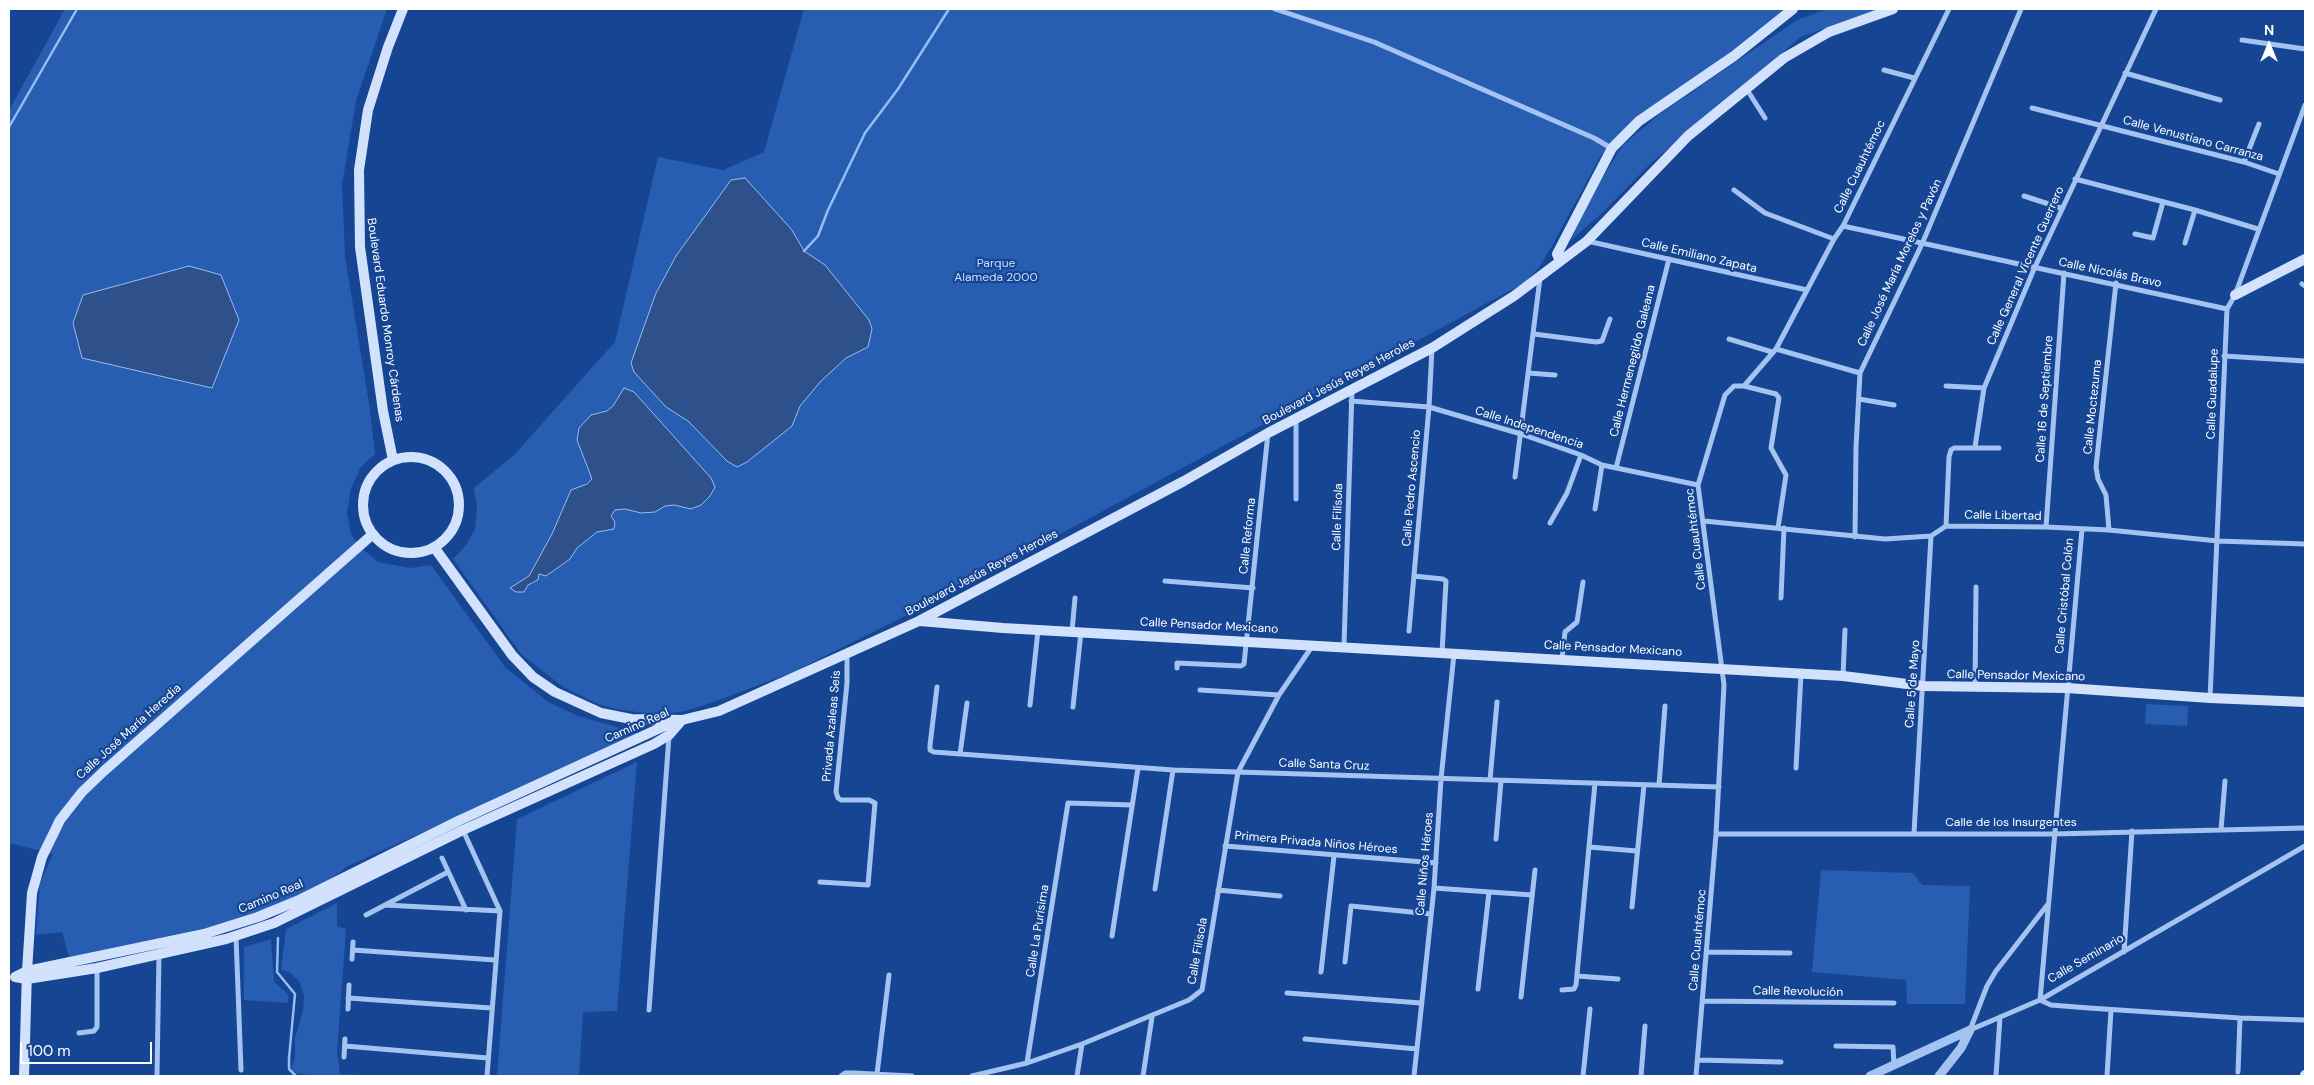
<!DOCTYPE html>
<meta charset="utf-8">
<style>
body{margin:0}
#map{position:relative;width:2314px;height:1085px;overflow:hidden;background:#154593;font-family:"DM Sans",sans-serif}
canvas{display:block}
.frame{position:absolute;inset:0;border:10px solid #fff;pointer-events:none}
.north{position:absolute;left:2244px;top:20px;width:50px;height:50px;-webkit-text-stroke:4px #154593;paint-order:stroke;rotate:0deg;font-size:14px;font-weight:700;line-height:20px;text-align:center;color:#fff}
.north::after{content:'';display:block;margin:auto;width:18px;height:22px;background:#fff;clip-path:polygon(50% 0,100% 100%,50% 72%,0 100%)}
.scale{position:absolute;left:20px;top:1042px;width:132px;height:22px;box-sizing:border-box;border:2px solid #fff;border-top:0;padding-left:6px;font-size:15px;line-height:18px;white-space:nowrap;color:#fff;-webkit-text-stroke:4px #154593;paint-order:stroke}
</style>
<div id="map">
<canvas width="2314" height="1085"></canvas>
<div class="frame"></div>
<div class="north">N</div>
<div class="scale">100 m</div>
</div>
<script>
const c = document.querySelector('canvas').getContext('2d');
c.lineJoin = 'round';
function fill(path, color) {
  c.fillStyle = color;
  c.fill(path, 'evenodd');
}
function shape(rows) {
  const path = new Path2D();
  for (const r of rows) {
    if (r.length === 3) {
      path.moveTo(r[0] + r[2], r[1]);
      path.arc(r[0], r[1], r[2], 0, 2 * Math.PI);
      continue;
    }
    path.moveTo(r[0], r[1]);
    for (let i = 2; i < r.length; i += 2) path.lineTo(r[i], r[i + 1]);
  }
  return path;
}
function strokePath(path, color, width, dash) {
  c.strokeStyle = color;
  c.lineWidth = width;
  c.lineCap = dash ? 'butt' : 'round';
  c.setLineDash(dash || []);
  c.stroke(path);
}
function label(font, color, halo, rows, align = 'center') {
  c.font = font + ' "DM Sans",sans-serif';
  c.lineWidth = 4.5;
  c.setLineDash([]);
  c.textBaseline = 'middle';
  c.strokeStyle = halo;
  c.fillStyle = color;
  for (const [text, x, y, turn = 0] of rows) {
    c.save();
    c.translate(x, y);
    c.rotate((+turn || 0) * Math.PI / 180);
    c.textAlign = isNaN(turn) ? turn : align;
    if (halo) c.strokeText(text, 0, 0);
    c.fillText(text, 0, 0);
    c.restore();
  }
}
fill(shape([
 [65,9,387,9,356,101,342,185,345,256,370,410,375,454,361,467,351,488,347,513,351,534,360,547,378,562,410,568,431,565,505,667,548,702,578,716,641,734,348,866,332,878,273,907,221,925,69,957,62,932,36,935,40,883,53,854,9,843,9,110],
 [804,9,1788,9,1713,69,1641,113,1601,155,1552,246,1540,266,1526,282,957,590,791,673,711,703,685,711,659,715,616,709,598,704,563,687,521,654,453,559,466,545,475,529,477,508,474,488,514,455,615,342,658,157,723,170,764,152],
 [1827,9,1879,9,1801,37,1651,163,1605,210,1570,241,1595,189,1623,145,1661,113,1797,20],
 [2146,704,2188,706,2187,726,2145,724],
 [637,762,617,1011,583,1012,579,1076,497,1076,517,819],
 [1821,870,1913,873,1922,885,1970,886,1965,1004,1907,1004,1906,980,1812,972],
 [337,903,337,926,346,929,337,1052,340,1074,393,1076,313,1076,296,1073,291,1068,295,1059,295,1038,303,1011,304,995,299,981,289,972,281,970,286,929],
 [271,939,274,982,288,994,288,1003,244,1000,244,947]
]), '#275eb2');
const water = shape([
 [745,178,792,230,804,251,825,265,869,320,872,329,868,347,846,358,821,381,800,406,792,426,747,462,737,467,727,461,688,421,666,407,634,372,631,363,656,293,676,256,731,180,745,178],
 [189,266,221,275,239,320,212,388,82,358,73,323,83,295,189,266],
 [624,388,634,392,711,478,715,487,710,496,701,505,691,509,674,505,665,506,655,512,641,513,625,509,615,510,611,516,615,522,614,529,597,532,577,548,570,559,546,576,539,574,538,580,528,585,524,592,516,592,510,588,529,576,552,534,571,490,587,484,592,479,577,440,579,428,591,415,607,411,613,406,624,388]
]);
fill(water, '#2e518b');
strokePath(water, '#96bcf4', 1);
strokePath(shape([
 [9,127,77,9],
 [804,251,818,236,828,210,865,133,898,89,949,9],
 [278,938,277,972,295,994,289,1058,289,1069,296,1076]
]), '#96bcf4', 2.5);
strokePath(shape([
 [1275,9,1374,42,1594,138,1611,148],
 [2242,40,2305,49],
 [1884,70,1914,78],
 [2125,73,2220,100],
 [1746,88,1765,118],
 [2032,108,2244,162,2279,174],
 [2244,162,2259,124],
 [2075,179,2195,210,2258,229],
 [1734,190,1765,213,1834,239],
 [2024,196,2061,208],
 [1843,226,2227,309],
 [2135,234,2153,238,2163,202],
 [1587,241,1807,290],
 [2185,243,2195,210],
 [2302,284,2305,286],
 [1534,334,1596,342,1602,341,1610,319],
 [1729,339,1772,352],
 [1776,349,1860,373],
 [2224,356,2305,361],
 [1528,373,1555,375],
 [1744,386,1776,394,1779,398,1771,448,1786,475,1778,528],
 [1946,386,1984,388],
 [1859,399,1894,405],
 [1351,401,1429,407,1521,434,1581,455,1602,465,1698,485],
 [1296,419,1296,499],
 [1975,447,1984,388,2034,269,2156,9],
 [1616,468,1669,259],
 [1515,477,1540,278],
 [1595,509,1602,465],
 [1704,521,1885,539,1931,536,1946,526,2046,527,2109,530,2218,541,2305,544],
 [1550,523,1567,493,1581,455],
 [1946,526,1949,457,1951,450,1954,448,1999,448],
 [2046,527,2064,273],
 [2109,530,2106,495,2098,479,2096,467,2116,283],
 [1855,537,1856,447,1860,373,1922,244,2021,9],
 [1414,576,1443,579,1446,581,1442,653],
 [1165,581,1253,588],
 [1781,598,1784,528],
 [1072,631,1075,598],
 [1409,631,1429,407,1432,348],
 [1344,646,1352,389],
 [1562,659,1565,632,1577,622,1583,582],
 [1177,668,1177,663,1241,666,1244,664,1268,433],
 [1843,676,1845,630],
 [937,687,930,745,930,750,934,752,1173,770,1719,787],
 [1975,687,1976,587],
 [1200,690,1279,695],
 [2210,698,2227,309,2235,295,2305,105],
 [1030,705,1038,630],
 [1073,707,1081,632],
 [960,754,967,703],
 [1796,768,1801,674],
 [1490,780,1497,702],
 [1659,785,1665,706],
 [462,828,500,911,487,1076],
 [2221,830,2225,781],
 [1914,833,1931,536],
 [1716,834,2053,834,2305,828],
 [1496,839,1501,781],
 [1225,846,1436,863],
 [1589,847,1637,851],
 [442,858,466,910],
 [820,882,868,885,875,803,869,800,841,800,838,798,836,792,847,683,847,654],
 [1434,888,1532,895],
 [1155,889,1173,770],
 [1218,890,1280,896],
 [385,905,500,911],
 [1632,907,1644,785],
 [366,915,448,872],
 [236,936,241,1070],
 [1112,936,1138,768],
 [353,950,495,960],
 [1707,952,1790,953],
 [2124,952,2132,831],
 [352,959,353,942],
 [1345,962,1351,906,1431,914],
 [1321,972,1334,856],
 [1577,976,1618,979],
 [1478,989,1489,892],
 [1562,990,1574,989,1576,985,1595,783],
 [1287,993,1421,1003],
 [1521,997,1535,870],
 [348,998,491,1008],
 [2040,1000,2082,529],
 [2040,1000,2051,1005,2089,1008,2240,1018,2305,1020],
 [1703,1001,1894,1003],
 [348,1009,349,985],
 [649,1010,669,736],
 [1970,1030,2040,1000,2305,846],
 [1970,1030,1987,986,1996,971,2048,904],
 [79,1033,94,1031,97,1027,97,969],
 [1305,1039,1417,1049],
 [345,1046,488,1058],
 [1836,1046,1893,1047,1894,1065],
 [344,1057,345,1039],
 [1698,1060,1781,1062],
 [1027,1063,1068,803,1132,805],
 [2238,1072,2240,1018],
 [877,1074,889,975],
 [157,1076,159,954],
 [841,1076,845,1073,854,1073,912,1076],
 [972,1076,1027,1063,1082,1044,1189,1000,1202,990,1238,772,1279,695,1313,645],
 [1077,1076,1082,1044],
 [1143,1076,1152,1017],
 [1414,1076,1434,888,1441,779,1454,654],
 [1583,1076,1590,1009],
 [1641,1076,1645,1026],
 [1696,1076,1716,834,1724,685,1698,485,1725,395,1734,386,1744,386,1776,349,1834,239,1843,226,1949,9],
 [1996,1076,2000,1017],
 [2107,1076,2111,1010]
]), '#a4c3f1', 5);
strokePath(shape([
 [1870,1076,1970,1030],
 [1939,1076,1961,1048,1970,1030]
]), '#a4c3f1', 9);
strokePath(shape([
 [1560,261,1557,254,1612,148,1639,121,1734,56,1793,9],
 [2235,295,2305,259],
 [411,505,48],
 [393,460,383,411,360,247,359,170,368,110,388,47,403,9],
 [434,547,512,655,533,677,555,692,601,713,631,719,682,720,719,711,919,621,1184,481,1268,433,1432,348,1514,296,1587,241,1688,136,1784,58,1829,32,1893,9],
 [920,621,1003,628,1843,676,1923,686,2067,688,2210,698,2305,702],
 [15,977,27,979,97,968,226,939,274,923,463,830,654,744,669,735,682,720],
 [15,977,27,971,204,934,258,917,297,901,458,821,671,723],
 [24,1076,27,971,32,893,42,857,60,820,82,792,104,771,373,534],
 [2305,1076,2305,1075]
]), '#d2e2fc', 10);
label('12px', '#fff', '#154593', [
 ["Calle Venustiano Carranza",2193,139,15],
 ["Calle Cuauhtémoc",1860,167,-64],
 ["Calle Emiliano Zapata",1699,256,13],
 ["Calle José María Morelos y Pavón",1900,263,-65],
 ["Calle General Vicente Guerrero",2026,266,-66],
 ["Calle Nicolás Bravo",2110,273,12],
 ["Boulevard Eduardo Monroy Cárdenas",385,320,82],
 ["Calle Hermenegildo Galeana",1633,361,-76],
 ["Boulevard Jesús Reyes Heroles",1339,382,-28],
 ["Calle Guadalupe",2213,394,-88],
 ["Calle 16 de Septiembre",2045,399,-86],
 ["Calle Moctezuma",2093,407,-84],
 ["Calle Independencia",1529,428,18],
 ["Calle Pedro Ascencio",1412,488,-85],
 ["Calle Libertad",2003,516,1],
 ["Calle Filísola",1338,517,-88],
 ["Calle Reforma",1248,536,-84],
 ["Calle Cuauhtémoc",1696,539,-97],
 ["Boulevard Jesús Reyes Heroles",982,573,-28],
 ["Calle Cristóbal Colón",2065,596,-85],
 ["Calle Pensador Mexicano",1209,626,3],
 ["Calle Pensador Mexicano",1613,649,3],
 ["Calle Pensador Mexicano",2016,676,1],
 ["Calle 5 de Mayo",1913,684,-86],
 ["Camino Real",637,726,-24],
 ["Privada Azaleas Seis",832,726,-85],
 ["Calle José María Heredia",129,732,-42],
 ["Calle Santa Cruz",1324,765,2],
 ["Calle de los Insurgentes",2011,823],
 ["Primera Privada Niños Héroes",1316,843,5],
 ["Calle Niños Héroes",1425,864,-85],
 ["Camino Real",271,897,-23],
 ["Calle La Purísima",1038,931,-81],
 ["Calle Cuauhtémoc",1698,940,-85],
 ["Calle Filisola",1198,951,-80],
 ["Calle Seminario",2086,959,-30],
 ["Calle Revolución",1798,992,1]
]);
label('12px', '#cbdefc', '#154593', [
 ["Parque",996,264],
 ["Alameda 2000",996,278]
]);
</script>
